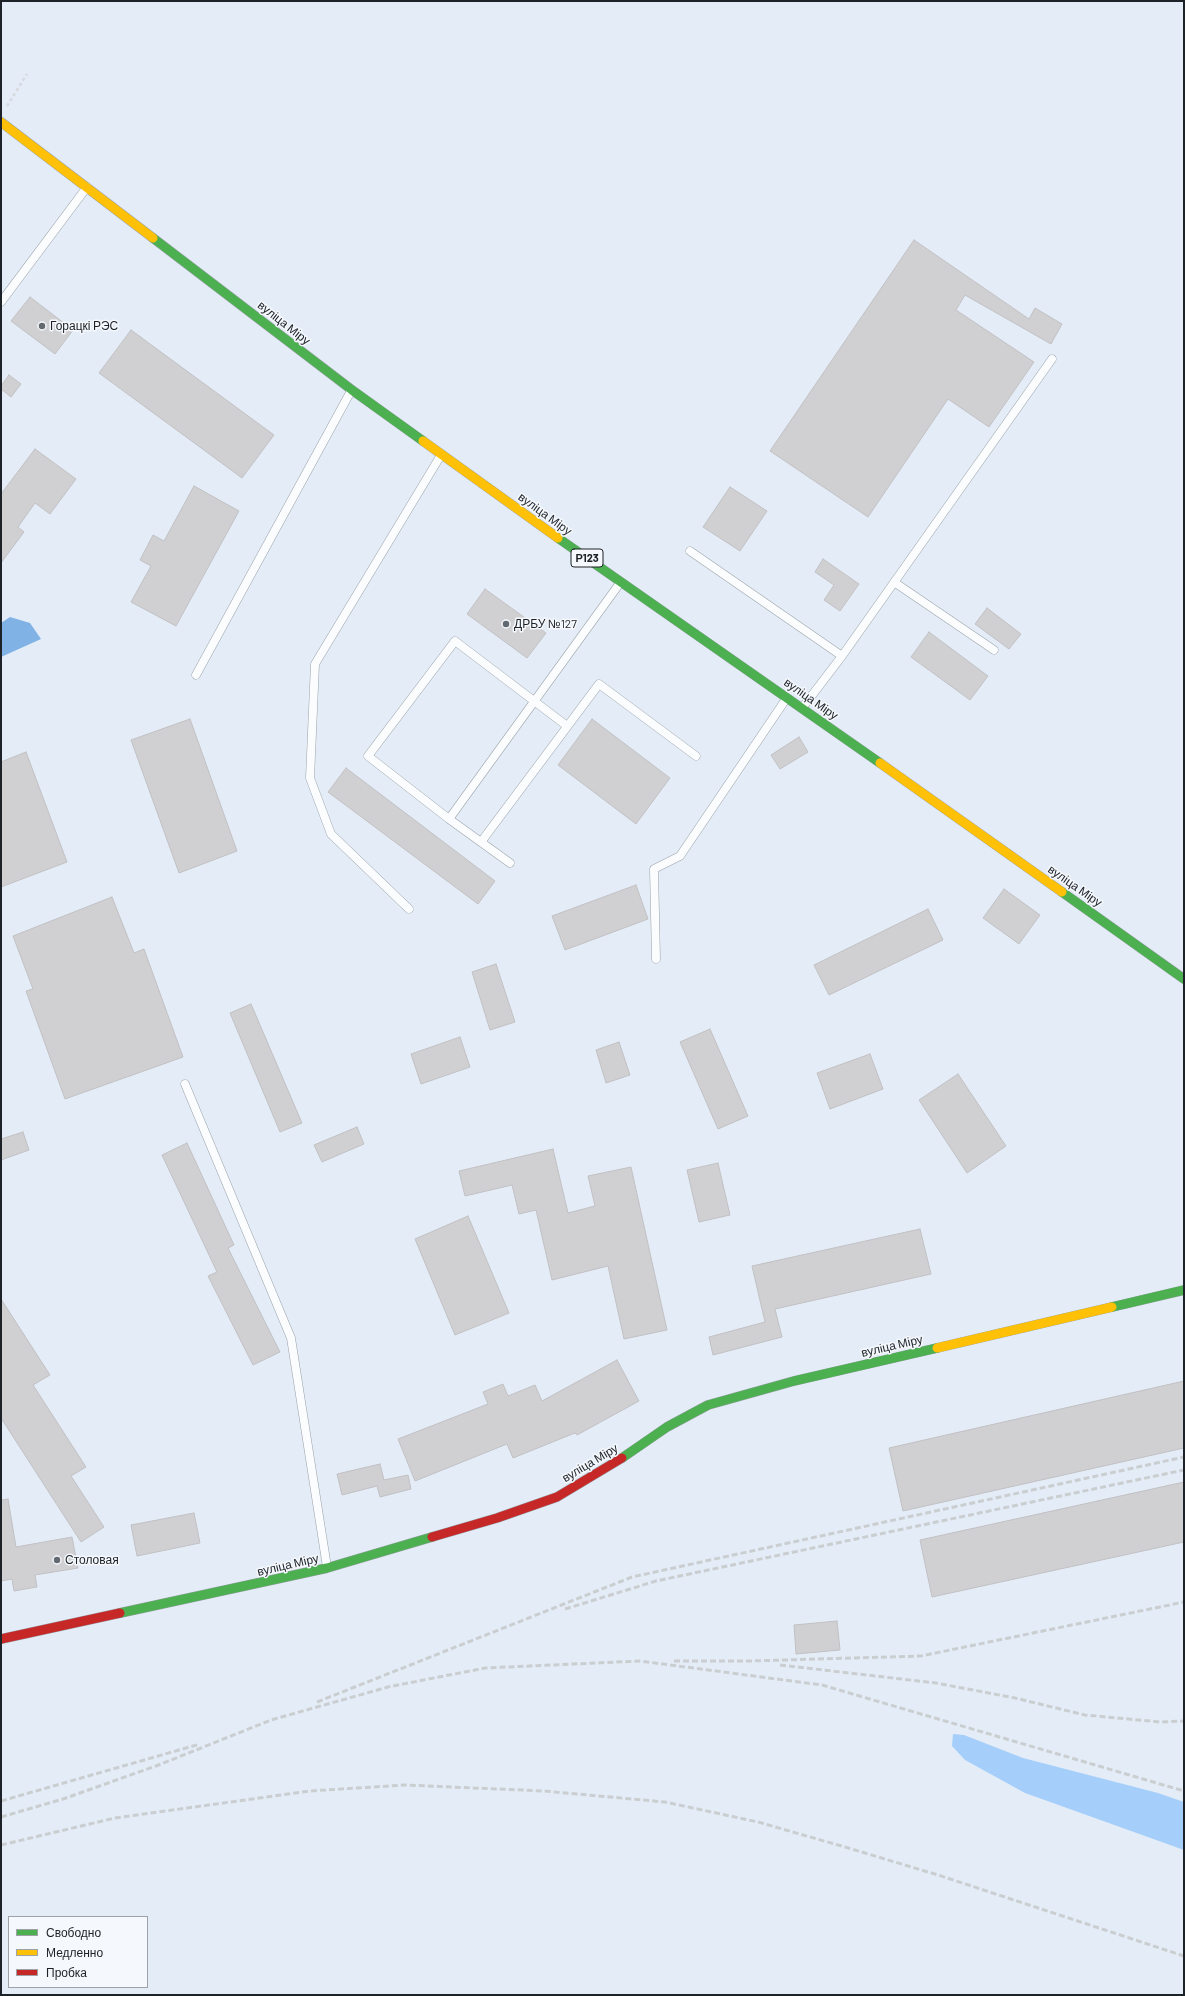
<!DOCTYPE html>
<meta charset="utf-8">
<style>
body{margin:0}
#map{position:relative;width:1185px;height:1996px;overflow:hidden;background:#e4edf7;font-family:Barlow,sans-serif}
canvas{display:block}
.frame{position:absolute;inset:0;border:2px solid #1c2228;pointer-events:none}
.legend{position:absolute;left:8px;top:1916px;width:140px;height:72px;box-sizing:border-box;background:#f5f8fc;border:1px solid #9ea2a7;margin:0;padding:5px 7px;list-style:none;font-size:12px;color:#1c2228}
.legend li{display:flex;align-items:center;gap:8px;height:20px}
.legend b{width:20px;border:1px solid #9ea2a7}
</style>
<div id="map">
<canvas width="1185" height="1996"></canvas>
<div class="frame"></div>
<ul class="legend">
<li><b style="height:5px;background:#4caf50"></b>Свободно</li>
<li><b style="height:5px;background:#ffc107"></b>Медленно</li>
<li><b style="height:5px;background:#c62828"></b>Пробка</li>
</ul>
</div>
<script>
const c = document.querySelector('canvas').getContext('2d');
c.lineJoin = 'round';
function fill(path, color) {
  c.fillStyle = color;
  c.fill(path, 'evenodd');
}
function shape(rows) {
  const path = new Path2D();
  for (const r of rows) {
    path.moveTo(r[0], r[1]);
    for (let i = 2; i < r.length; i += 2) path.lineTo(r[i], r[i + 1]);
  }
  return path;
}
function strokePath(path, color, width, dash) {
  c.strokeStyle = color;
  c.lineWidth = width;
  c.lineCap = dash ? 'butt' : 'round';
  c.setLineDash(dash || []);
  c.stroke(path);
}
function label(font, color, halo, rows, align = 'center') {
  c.font = font + ' Barlow,sans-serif';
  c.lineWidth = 3;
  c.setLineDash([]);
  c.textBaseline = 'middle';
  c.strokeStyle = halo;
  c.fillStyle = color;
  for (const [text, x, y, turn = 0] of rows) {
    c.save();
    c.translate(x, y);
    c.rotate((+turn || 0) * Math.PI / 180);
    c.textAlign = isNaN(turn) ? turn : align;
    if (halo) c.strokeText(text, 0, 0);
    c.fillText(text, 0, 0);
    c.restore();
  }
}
fill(shape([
 [953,1734,964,1735,1023,1758,1158,1793,1184,1802,1184,1850,1025,1793,965,1760,952,1746]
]), '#a5cffa');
fill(shape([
 [10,617,30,623,41,639,1,657,1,623]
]), '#80b2e6');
const building = shape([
 [914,240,1029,319,1035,308,1062,324,1051,344,965,295,956,310,1034,362,989,427,948,399,868,517,770,451,914,240],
 [30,297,73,330,55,354,11,321,30,297],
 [131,330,274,435,242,478,99,373,131,330],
 [9,375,21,384,11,397,1,389,1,386,9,375],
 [35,449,76,479,50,514,35,503,18,527,24,532,1,563,1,494,35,449],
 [194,486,239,511,176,626,131,602,151,566,140,560,153,535,164,541,194,486],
 [730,487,767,511,740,551,703,527,730,487],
 [823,559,859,584,840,611,824,600,834,585,815,572,823,559],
 [485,589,546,633,527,658,467,614,485,589],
 [987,608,1021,634,1009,649,975,624,987,608],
 [929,632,988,676,970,700,911,657,929,632],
 [190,719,237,851,179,873,131,740,190,719],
 [592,719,670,778,636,824,558,765,592,719],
 [799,737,808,752,780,769,771,755,799,737],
 [26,752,67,862,1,887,1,762,26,752],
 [346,768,495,881,478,904,328,792,346,768],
 [636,885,648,919,565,950,552,916,636,885],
 [1004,889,1040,915,1019,944,983,918,1004,889],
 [112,897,134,953,144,949,183,1057,65,1099,26,991,33,989,13,936,112,897],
 [928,909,943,940,829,995,814,965,928,909],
 [496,964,515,1022,490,1030,472,972,496,964],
 [251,1004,302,1123,280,1132,230,1013,251,1004],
 [710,1029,748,1116,718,1129,680,1042,710,1029],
 [460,1037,470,1067,421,1084,411,1054,460,1037],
 [619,1042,630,1075,606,1083,596,1050,619,1042],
 [870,1054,883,1089,830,1109,817,1073,870,1054],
 [958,1074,1006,1146,967,1173,919,1100,958,1074],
 [357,1127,364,1144,322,1162,314,1145,357,1127],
 [23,1132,29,1150,1,1160,1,1139,23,1132],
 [187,1143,234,1245,228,1248,280,1352,253,1365,208,1276,217,1272,162,1155,187,1143],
 [553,1149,568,1213,595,1206,588,1176,631,1167,667,1330,624,1339,608,1266,552,1280,536,1210,519,1214,512,1185,465,1196,459,1171,553,1149],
 [718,1163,730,1215,699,1222,687,1170,718,1163],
 [468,1216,509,1313,455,1335,415,1239,468,1216],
 [920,1229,931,1274,775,1309,782,1337,713,1355,709,1337,765,1322,752,1266,920,1229],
 [1,1299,50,1375,33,1385,86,1467,71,1476,104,1527,81,1542,1,1418,1,1299],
 [617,1360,639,1401,577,1435,575,1433,513,1458,507,1444,415,1481,398,1439,488,1404,483,1392,503,1384,508,1396,535,1385,542,1401,617,1360],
 [1184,1381,1184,1448,903,1511,889,1448,1184,1381],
 [380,1464,384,1480,408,1475,411,1489,380,1497,377,1486,342,1495,337,1474,380,1464],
 [1184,1482,1184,1542,932,1597,920,1540,1184,1482],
 [8,1499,16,1547,72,1537,78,1568,35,1575,37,1587,14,1591,12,1579,1,1581,1,1500,8,1499],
 [194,1513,200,1543,137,1556,131,1525,194,1513],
 [837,1621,840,1650,796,1654,794,1625,837,1621]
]);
fill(building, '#d0cfd2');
strokePath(building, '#c1c0c3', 1);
const lane = shape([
 [1,302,87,187],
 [690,551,842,656],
 [894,582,994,650],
 [196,675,351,391],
 [803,707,842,656,1052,359],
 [449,819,620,583],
 [481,842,599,684,696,756],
 [510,863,449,819,368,756,455,641,567,726],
 [409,909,331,834,310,778,315,664,441,455],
 [656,959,654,869,680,856,786,699],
 [185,1084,291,1338,327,1567]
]);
const fast = shape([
 [153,238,352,390,423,441],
 [558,538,880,763],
 [1062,892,1184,979],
 [1112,1307,1184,1290],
 [622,1458,667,1427,708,1405,794,1381,937,1348],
 [120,1613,327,1568,432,1537]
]);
const slow = shape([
 [1,122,153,238],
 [423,441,558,538],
 [880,763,1062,892],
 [937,1348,1112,1307]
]);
const jam = shape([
 [432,1537,497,1518,557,1497,622,1458],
 [1,1639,120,1613]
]);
strokePath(lane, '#9ba2a9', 9);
strokePath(fast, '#9ba2a9', 10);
strokePath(slow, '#9ba2a9', 10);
strokePath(jam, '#9ba2a9', 10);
strokePath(shape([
 [7,106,27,74]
]), '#d6d9dd', 2.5, [3, 3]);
strokePath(lane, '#fbfcfe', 8);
strokePath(fast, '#4caf50', 9);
strokePath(slow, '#ffc107', 9);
strokePath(jam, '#c62828', 9);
strokePath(shape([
 [565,1609,656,1581,1184,1470],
 [674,1661,750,1661,921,1656,1184,1602],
 [780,1665,936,1683,1015,1698,1085,1715,1160,1722,1184,1721],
 [317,1702,632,1577,1184,1457],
 [1,1801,200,1744],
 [1,1817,63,1799,156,1766,271,1720,388,1687,485,1668,640,1661,822,1685,1184,1791],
 [1,1845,115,1818,310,1791,405,1785,544,1791,665,1802,758,1822,845,1847,938,1875,1184,1956]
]), '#cbced0', 3, [6, 3]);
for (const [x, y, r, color] of [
 [42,326,4,"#626970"],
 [506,624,4,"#626970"],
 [57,1560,4,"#626970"]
]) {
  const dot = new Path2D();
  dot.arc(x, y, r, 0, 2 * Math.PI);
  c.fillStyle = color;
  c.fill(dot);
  strokePath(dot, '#f5f8fc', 1.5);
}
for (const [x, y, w] of [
 [587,558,32]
]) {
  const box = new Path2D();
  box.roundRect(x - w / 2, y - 9, w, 18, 3);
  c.fillStyle = '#f5f8fc';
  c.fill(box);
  strokePath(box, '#1c2228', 1);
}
label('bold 11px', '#1c2228', null, [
 ["Р123",587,558]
]);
label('12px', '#1c2228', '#f5f8fc', [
 ["вуліца Міру",284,323,38],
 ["вуліца Міру",545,514,36],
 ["вуліца Міру",811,699,35],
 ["вуліца Міру",1075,886,35],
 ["вуліца Міру",892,1346,-13],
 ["вуліца Міру",590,1463,-31],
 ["вуліца Міру",288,1565,-13]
]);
label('12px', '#1c2228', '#f5f8fc', [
 ["Горацкі РЭС",50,326],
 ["ДРБУ №127",514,624],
 ["Столовая",65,1560]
], 'left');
</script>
